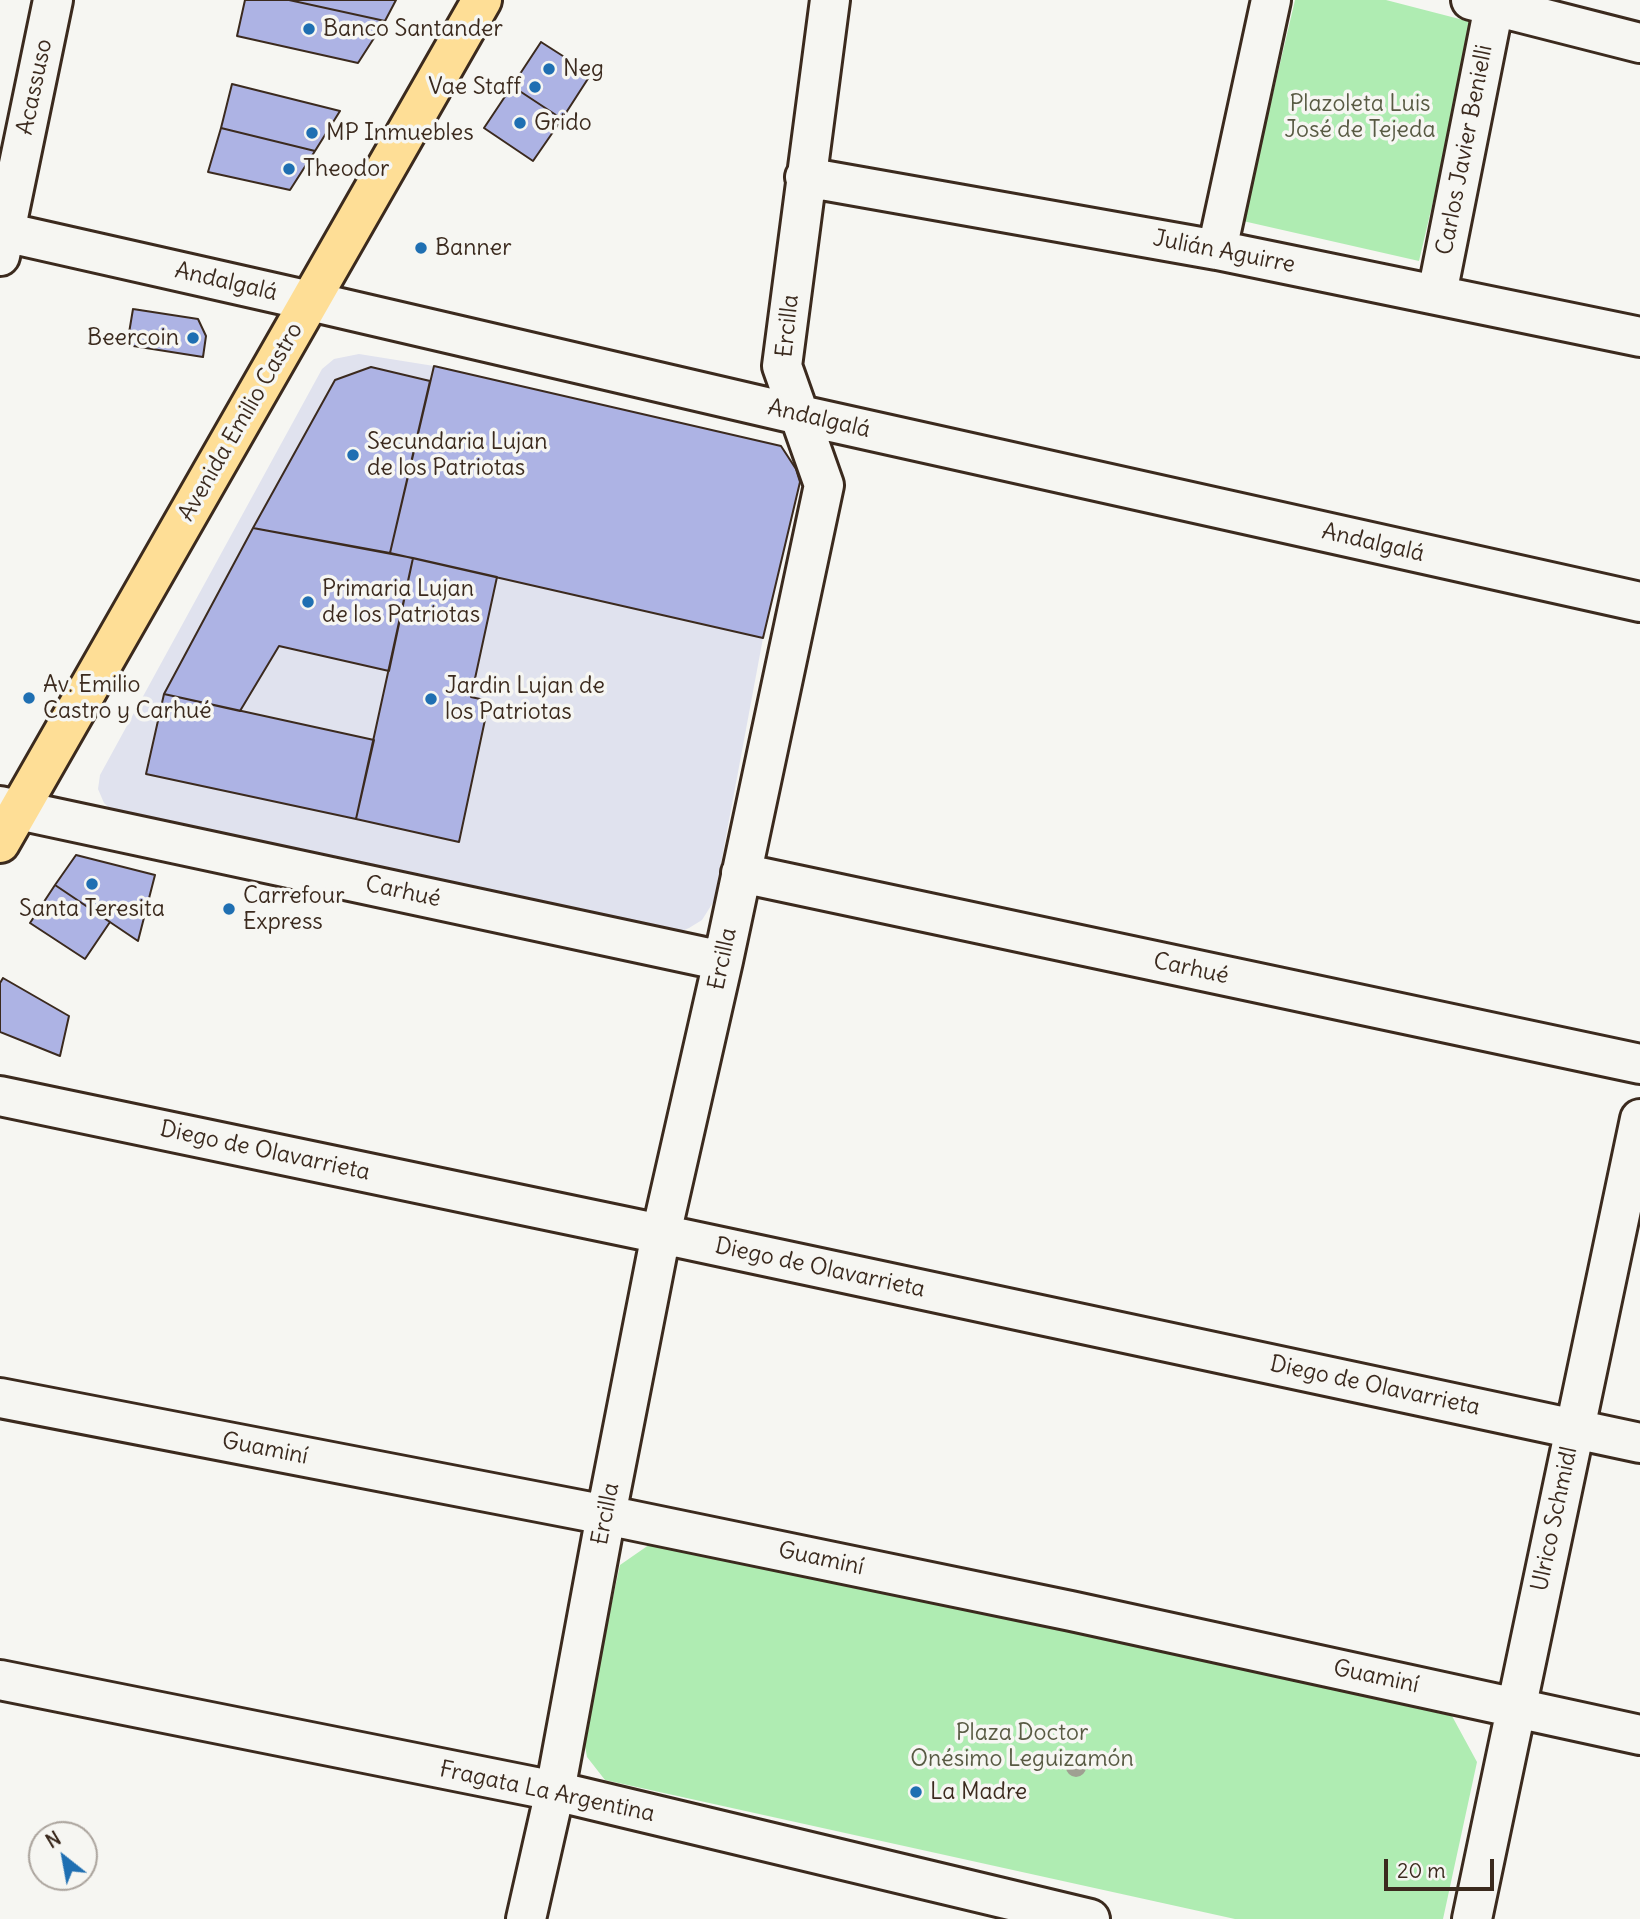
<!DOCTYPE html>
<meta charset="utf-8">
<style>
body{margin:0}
#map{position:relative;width:1640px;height:1919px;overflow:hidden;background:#f6f6f2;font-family:Delius,sans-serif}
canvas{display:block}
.north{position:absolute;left:28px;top:1821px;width:70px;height:70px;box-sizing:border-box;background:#f6f6f2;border:2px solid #aba49d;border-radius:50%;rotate:329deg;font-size:19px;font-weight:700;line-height:28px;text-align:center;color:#3b2a1e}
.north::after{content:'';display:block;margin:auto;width:24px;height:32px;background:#1f6fb2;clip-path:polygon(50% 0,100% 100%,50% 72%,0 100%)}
.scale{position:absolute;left:1384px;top:1859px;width:110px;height:32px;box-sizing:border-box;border:4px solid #3b2a1e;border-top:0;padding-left:9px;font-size:21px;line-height:24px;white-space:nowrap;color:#3b2a1e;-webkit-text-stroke:5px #f6f6f2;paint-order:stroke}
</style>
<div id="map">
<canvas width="1640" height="1919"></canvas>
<div class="north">N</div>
<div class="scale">20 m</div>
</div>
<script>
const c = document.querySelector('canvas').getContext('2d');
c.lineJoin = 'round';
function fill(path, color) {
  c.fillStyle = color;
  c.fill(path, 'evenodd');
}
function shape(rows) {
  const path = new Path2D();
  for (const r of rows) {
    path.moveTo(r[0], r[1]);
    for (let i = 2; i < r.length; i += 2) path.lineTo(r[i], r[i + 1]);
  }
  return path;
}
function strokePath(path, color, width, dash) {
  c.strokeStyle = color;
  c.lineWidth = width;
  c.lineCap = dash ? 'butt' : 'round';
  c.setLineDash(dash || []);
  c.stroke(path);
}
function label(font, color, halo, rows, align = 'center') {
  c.font = font + ' Delius,sans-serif';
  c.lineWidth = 7;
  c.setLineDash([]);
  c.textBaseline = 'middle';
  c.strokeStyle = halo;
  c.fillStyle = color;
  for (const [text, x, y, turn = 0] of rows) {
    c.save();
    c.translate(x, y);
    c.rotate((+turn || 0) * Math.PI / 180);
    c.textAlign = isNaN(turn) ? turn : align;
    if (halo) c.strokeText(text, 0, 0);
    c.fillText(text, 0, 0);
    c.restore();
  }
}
fill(shape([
 [359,354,434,366,390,553,763,638,714,901,702,920,689,928,677,933,116,814,104,803,98,789,100,775,322,369,334,359]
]), '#e0e2ee');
fill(shape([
 [1295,0,1386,0,1475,23,1419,261,1243,221],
 [656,1540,1452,1716,1477,1762,1443,1919,1235,1919,605,1780,587,1757,583,1735,620,1565]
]), '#afecb2');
const building = shape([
 [245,0,289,0,385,21,358,63,237,36,245,0],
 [289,0,396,0,385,21,289,0],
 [541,42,591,74,562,119,512,86,541,42],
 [232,84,340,111,315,151,221,128,232,84],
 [512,86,562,119,533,161,484,128,512,86],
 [221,128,315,151,290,190,208,172,221,128],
 [133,309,198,319,206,336,203,357,127,345,133,309],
 [434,366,781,446,796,469,800,482,763,638,390,553,434,366],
 [371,367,430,381,390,553,253,528,335,380,371,367],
 [253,528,413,558,389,671,279,646,240,711,164,694,253,528],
 [413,558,497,577,471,697,489,701,459,842,356,819,413,558],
 [164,694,374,740,356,819,146,774,164,694],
 [76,855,155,875,138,941,55,885,76,855],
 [55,885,110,922,85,959,30,923,55,885],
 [3,978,69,1016,60,1056,0,1032,0,983,3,978]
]);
fill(building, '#adb3e4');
strokePath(building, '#3b2a1e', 2);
const minor = shape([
 [1471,0,1640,43],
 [805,177,1217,250,1640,337],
 [0,231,310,301,800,415,1640,602],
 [1217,250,1271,0],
 [0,256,53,0],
 [1437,294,1494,6],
 [0,806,723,961],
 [741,873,1640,1064],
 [0,1096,661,1234,1640,1443],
 [0,1398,606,1515,1071,1611,1640,1735],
 [0,1680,555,1791,1090,1919],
 [526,1919,555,1791,606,1515,661,1234,723,961,824,485,782,366,830,0],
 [1472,1919,1640,1119]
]);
const major = shape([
 [0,843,482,0]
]);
strokePath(minor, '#3b2a1e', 44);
strokePath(major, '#3b2a1e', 44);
strokePath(minor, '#f6f6f2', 38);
strokePath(major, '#fede96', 38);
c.fillStyle = '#9fa092';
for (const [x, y] of [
 [1076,1767]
]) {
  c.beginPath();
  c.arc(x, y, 10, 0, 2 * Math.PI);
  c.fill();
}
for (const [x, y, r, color] of [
 [309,29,7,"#1f6fb2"],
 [549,69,7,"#1f6fb2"],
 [535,87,7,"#1f6fb2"],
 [520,123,7,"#1f6fb2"],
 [312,133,7,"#1f6fb2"],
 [289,169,7,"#1f6fb2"],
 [421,248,7,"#1f6fb2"],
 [193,338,7,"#1f6fb2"],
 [353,455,7,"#1f6fb2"],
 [308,602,7,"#1f6fb2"],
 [29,698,7,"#1f6fb2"],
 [431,699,7,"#1f6fb2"],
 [92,884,7,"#1f6fb2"],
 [229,909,7,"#1f6fb2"],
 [916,1792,7,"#1f6fb2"]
]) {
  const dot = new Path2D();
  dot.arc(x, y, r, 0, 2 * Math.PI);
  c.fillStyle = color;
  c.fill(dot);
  strokePath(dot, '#f6f6f2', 2.5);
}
label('23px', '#3b2a1e', '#f6f6f2', [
 ["Banco Santander",323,29],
 ["Neg",563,69],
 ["Vae Staff",521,87,"right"],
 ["Grido",534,123],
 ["MP Inmuebles",326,133],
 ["Theodor",303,169],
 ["Banner",435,248],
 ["Beercoin",179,338,"right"],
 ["Secundaria Lujan",367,442],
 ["de los Patriotas",367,468],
 ["Primaria Lujan",322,589],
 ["de los Patriotas",322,615],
 ["Av. Emilio",43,685],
 ["Castro y Carhué",43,711],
 ["Jardin Lujan de",445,686],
 ["los Patriotas",445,712],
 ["Carrefour",243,896],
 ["Express",243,922],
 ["Santa Teresita",92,909,"center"],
 ["La Madre",930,1792]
], 'left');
label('23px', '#3b2a1e', '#f6f6f2', [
 ["Acassuso",35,87,-78],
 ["Carlos Javier Benielli",1465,150,-79],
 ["Julián Aguirre",1224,252,11],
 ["Andalgalá",226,282,13],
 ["Ercilla",788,326,-84],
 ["Andalgalá",819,419,13],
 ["Avenida Emilio Castro",241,422,-60],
 ["Andalgalá",1373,543,13],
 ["Carhué",403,892,12],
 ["Ercilla",723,959,-78],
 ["Carhué",1191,969,12],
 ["Diego de Olavarrieta",265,1151,12],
 ["Diego de Olavarrieta",820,1268,12],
 ["Diego de Olavarrieta",1375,1386,12],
 ["Guaminí",265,1449,11],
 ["Ercilla",606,1514,-79],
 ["Ulrico Schmidl",1555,1519,-78],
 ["Guaminí",821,1559,12],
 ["Guaminí",1376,1677,12],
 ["Fragata La Argentina",547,1792,12]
]);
label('23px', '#585a43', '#f6f6f2', [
 ["Plazoleta Luis",1360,104],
 ["José de Tejeda",1360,130],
 ["Plaza Doctor",1022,1733],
 ["Onésimo Leguizamón",1022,1759]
]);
</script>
